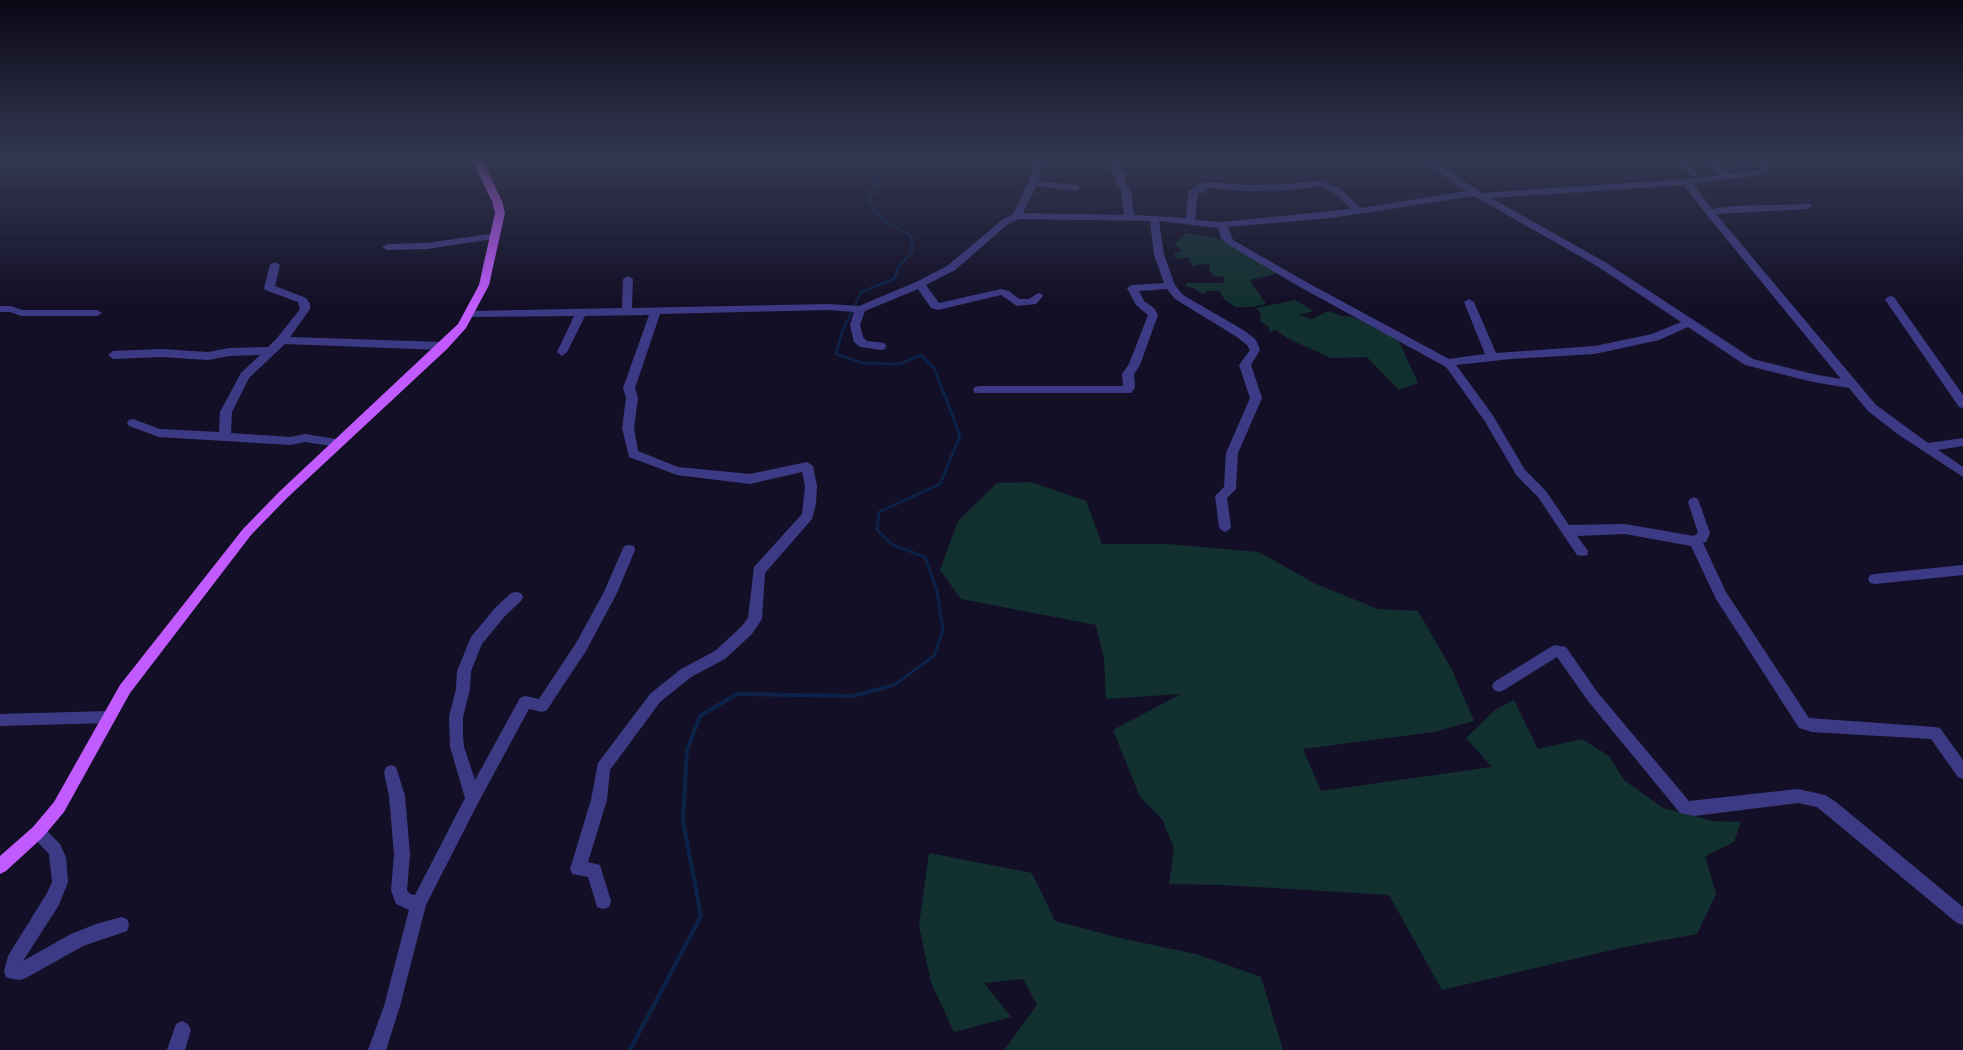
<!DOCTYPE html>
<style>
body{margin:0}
canvas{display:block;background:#130f26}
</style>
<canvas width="1963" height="1050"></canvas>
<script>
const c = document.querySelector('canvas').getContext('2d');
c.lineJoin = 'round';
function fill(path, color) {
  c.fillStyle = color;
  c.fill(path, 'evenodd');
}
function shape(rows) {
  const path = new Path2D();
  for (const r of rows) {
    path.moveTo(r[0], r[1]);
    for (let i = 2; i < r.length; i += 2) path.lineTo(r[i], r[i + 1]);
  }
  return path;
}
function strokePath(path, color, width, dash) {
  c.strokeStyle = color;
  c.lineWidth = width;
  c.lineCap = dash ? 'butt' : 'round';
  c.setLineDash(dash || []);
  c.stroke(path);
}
fill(shape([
 [1186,233,1221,239,1221,235,1280,273,1250,280,1266,304,1252,307,1236,307,1225,300,1219,291,1208,291,1203,294,1193,288,1184,286,1187,283,1223,283,1224,277,1214,276,1209,270,1210,265,1200,264,1192,266,1188,257,1176,259,1174,254,1182,251,1174,244],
 [1295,300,1314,311,1299,315,1312,319,1329,311,1342,316,1353,317,1398,339,1418,383,1399,390,1367,357,1331,358,1287,338,1276,330,1270,332,1268,326,1260,321,1261,313,1256,308],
 [1031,482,1086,501,1102,544,1167,544,1259,552,1316,584,1378,609,1418,611,1452,670,1474,721,1434,732,1303,749,1321,791,1492,767,1466,738,1495,710,1514,700,1538,749,1582,739,1609,756,1624,780,1663,808,1713,821,1741,822,1734,842,1705,856,1716,894,1697,934,1620,948,1442,990,1389,895,1224,885,1169,884,1174,848,1162,819,1140,797,1113,730,1181,694,1106,699,1104,658,1096,625,961,599,940,570,958,521,997,483],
 [929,853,1032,873,1055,921,1120,938,1196,954,1261,977,1283,1050,1004,1050,1037,1005,1023,979,984,983,1011,1017,954,1032,931,982,919,926]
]), '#12302f');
strokePath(shape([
 [878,158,888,167,878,176,868,201,883,220,912,236,912,252,899,266,894,279,861,292,842,332,836,354,863,363,900,364,921,355,934,368,944,394]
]), '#0c2248', 2.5);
strokePath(shape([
 [886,687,894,685,934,656,943,630,937,591,925,557,893,545,877,530,879,512,940,484,960,436,944,393]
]), '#0c2248', 3);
strokePath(shape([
 [630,1050,701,916,683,821,687,750,700,716,737,694,853,696,891,686]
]), '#0c2248', 4);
fill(shape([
 [1036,158,1046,158,1038,181,1076,185,1081,188,1076,191,1036,186,1023,213,1124,215,1121,190,1115,183,1116,176,1109,170,1111,161,1116,158,1121,161,1119,169,1126,175,1125,183,1131,190,1134,215,1186,218,1188,191,1195,188,1197,185,1207,182,1249,185,1289,184,1324,180,1331,186,1338,187,1361,208,1466,191,1419,158,1428,158,1482,193,1687,179,1719,175,1702,158,1711,158,1729,174,1760,170,1761,166,1755,158,1764,158,1771,166,1766,174,1693,184,1712,209,1733,206,1810,204,1812,206,1807,209,1716,214,1876,405,1928,443,1963,438,1963,446,1938,450,1963,467,1963,477,1899,435,1868,411,1849,388,1813,382,1745,365,1688,327,1659,340,1595,354,1511,359,1456,365,1492,414,1525,470,1546,491,1569,525,1625,524,1694,536,1698,533,1688,502,1690,499,1694,497,1698,499,1710,533,1706,542,1703,543,1726,592,1809,718,1935,727,1940,728,1963,760,1963,779,1958,777,1931,739,1812,732,1799,728,1716,599,1691,546,1625,534,1577,536,1588,551,1587,555,1582,556,1577,555,1538,497,1517,476,1484,420,1446,367,1300,287,1227,244,1221,238,1218,228,1159,221,1164,255,1175,285,1183,295,1245,331,1256,340,1260,350,1251,365,1262,398,1238,453,1236,489,1227,498,1231,527,1229,530,1225,532,1221,530,1219,527,1215,496,1224,487,1226,453,1250,398,1239,365,1250,350,1247,345,1237,337,1175,299,1167,289,1139,291,1144,301,1154,308,1158,315,1140,365,1134,374,1135,388,1131,393,975,393,973,390,975,387,979,386,1123,386,1122,374,1129,364,1148,315,1136,305,1127,288,1132,285,1164,283,1154,255,1150,221,1019,219,1008,224,955,270,926,285,939,303,1001,289,1009,291,1019,299,1029,299,1038,293,1042,294,1043,296,1036,304,1017,306,1001,295,938,310,931,308,918,289,865,311,860,325,863,337,867,341,885,343,886,346,885,349,881,350,860,347,854,342,850,325,854,312,828,310,660,314,635,388,638,398,634,428,638,451,678,467,750,474,807,462,813,466,817,486,816,504,812,519,765,573,762,619,752,634,725,659,691,677,660,702,610,770,607,800,588,862,600,865,611,901,609,907,603,909,597,907,588,877,572,874,570,869,591,800,598,763,650,694,681,669,715,651,742,626,748,618,754,567,802,514,805,486,802,472,750,484,677,475,629,457,622,428,626,398,623,388,649,315,585,316,567,352,562,356,557,352,574,316,470,317,465,314,470,311,622,308,623,279,628,276,633,279,632,308,828,304,859,306,916,282,947,266,1002,220,1013,214,1028,183,1036,158],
 [1684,185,1706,214,1841,379,1813,374,1753,359,1605,262,1491,198,1684,185],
 [1322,186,1325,190,1332,191,1351,209,1222,222,1195,220,1198,193,1203,192,1207,188,1249,191,1289,190,1322,186],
 [1474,196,1597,266,1681,322,1652,334,1595,346,1496,353,1474,302,1469,299,1464,302,1485,354,1449,359,1308,283,1233,240,1228,227,1331,218,1474,196],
 [1673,158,1682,158,1697,172,1697,176,1691,176,1673,158],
 [1731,158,1741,158,1751,166,1746,169,1743,168,1731,158],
 [497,233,500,234,500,238,427,249,387,250,382,247,387,244,427,243,497,233],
 [275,262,280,265,275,286,306,298,310,304,310,309,290,337,443,342,448,346,443,350,285,344,249,378,232,412,231,433,290,437,305,434,342,440,344,443,342,446,338,447,305,442,290,445,159,437,129,426,127,423,129,420,133,419,160,429,219,432,220,412,241,373,260,355,230,356,208,360,161,357,113,359,108,355,113,351,161,349,208,352,230,348,268,347,278,337,300,309,298,302,265,290,264,288,270,265,275,262],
 [1890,296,1894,297,1963,395,1963,408,1959,407,1886,301,1885,299,1890,296],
 [0,306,11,306,22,310,97,310,102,313,97,316,21,316,10,312,0,312,0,306],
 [629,545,634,546,635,550,617,593,586,651,547,710,542,712,529,709,478,803,426,905,400,1006,386,1050,368,1050,384,1006,409,910,396,904,391,890,394,855,389,796,384,772,386,767,391,765,396,767,405,796,410,855,407,890,410,894,415,895,465,798,450,747,449,717,456,689,457,671,471,637,495,608,511,593,516,592,521,593,523,597,521,601,505,616,482,644,471,671,470,689,463,717,463,735,464,747,475,780,520,698,525,696,539,699,576,643,604,592,624,546,629,545],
 [1963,565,1963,575,1875,584,1870,583,1868,579,1870,575,1875,574,1963,565],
 [1554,645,1566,647,1598,693,1689,801,1798,789,1825,795,1836,802,1963,907,1963,925,1957,923,1817,807,1798,803,1694,816,1680,813,1588,701,1557,657,1504,690,1499,692,1494,690,1492,686,1494,682,1554,645],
 [109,711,114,713,116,717,114,721,109,723,0,726,0,714,109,711],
 [38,825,43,827,60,844,66,857,68,882,59,905,23,961,71,934,96,924,121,917,127,919,129,925,127,931,83,946,26,978,20,980,12,979,6,977,4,971,8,956,47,893,52,882,49,854,33,837,30,832,33,827,38,825],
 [182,1021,188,1024,191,1030,185,1050,167,1050,176,1024,182,1021]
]), '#3d3a85');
fill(shape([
 [471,158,481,158,502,201,505,213,489,285,466,328,447,349,287,498,251,535,130,693,64,812,43,837,6,871,0,874,0,856,33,827,54,802,120,685,243,529,279,492,458,324,479,285,495,213,492,201,471,158]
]), '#c25bff');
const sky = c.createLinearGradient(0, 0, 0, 304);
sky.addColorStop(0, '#0a0815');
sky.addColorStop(0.52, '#333752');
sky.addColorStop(1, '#33375200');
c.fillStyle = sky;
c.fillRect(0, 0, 1963, 304);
</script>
